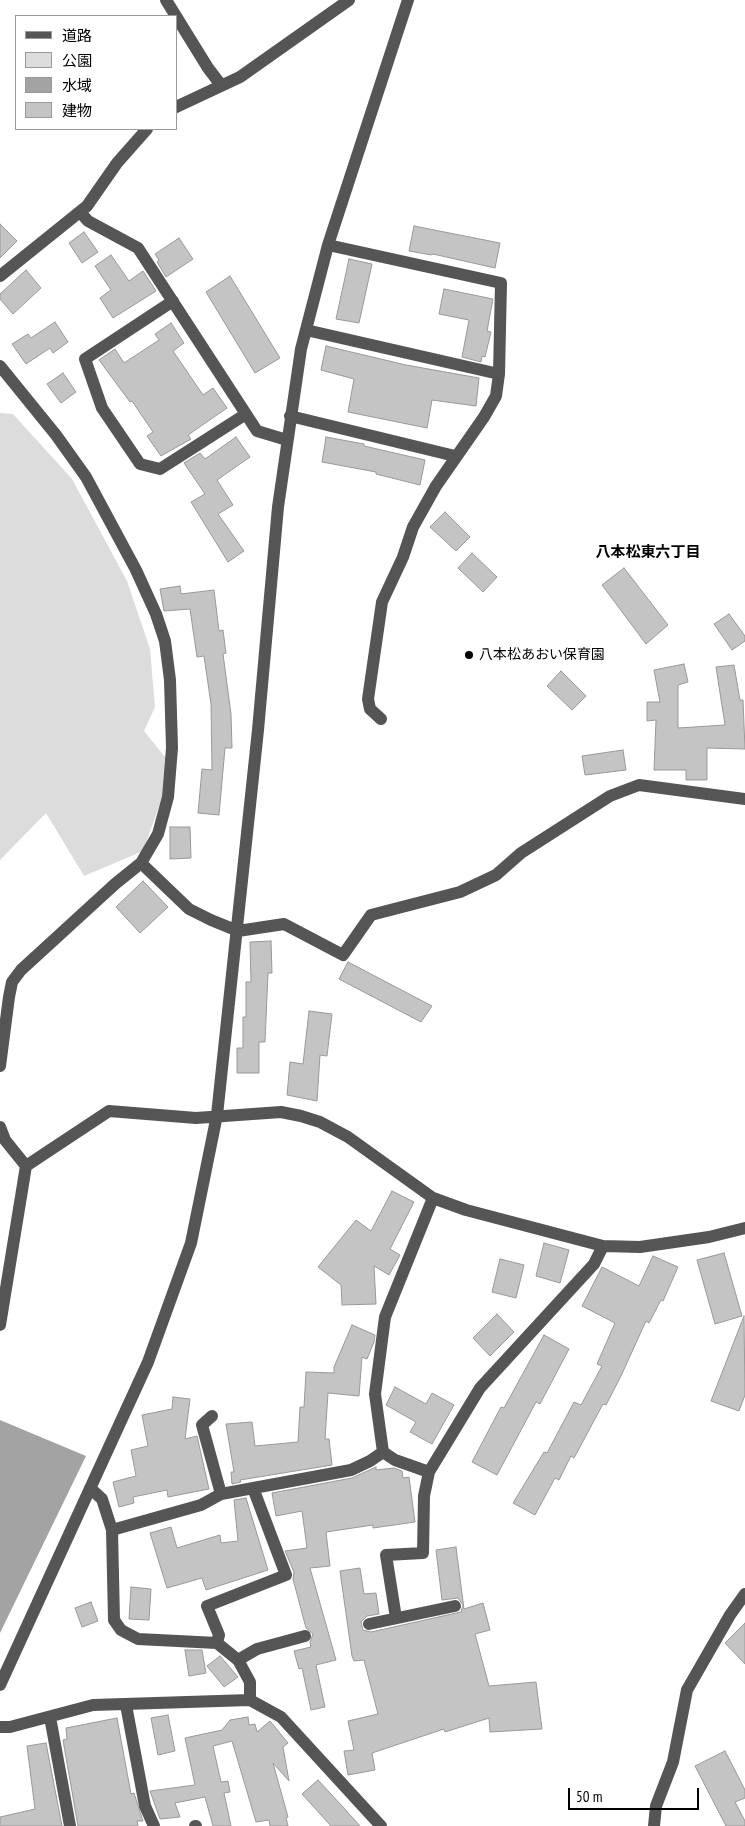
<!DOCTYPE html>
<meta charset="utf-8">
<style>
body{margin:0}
#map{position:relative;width:745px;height:1826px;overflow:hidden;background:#fff;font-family:"PT Sans Narrow","Noto Sans JP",sans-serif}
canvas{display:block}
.legend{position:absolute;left:15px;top:15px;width:162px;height:115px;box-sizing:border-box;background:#fff;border:1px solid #999;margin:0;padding:6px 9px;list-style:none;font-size:15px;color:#000}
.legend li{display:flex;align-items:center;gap:10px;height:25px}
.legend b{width:25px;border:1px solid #999}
.scale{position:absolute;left:568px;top:1788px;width:131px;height:22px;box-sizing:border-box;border:2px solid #000;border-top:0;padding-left:6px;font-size:15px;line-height:18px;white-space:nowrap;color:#000;-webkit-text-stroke:4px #fff;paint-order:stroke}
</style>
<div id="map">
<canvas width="745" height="1826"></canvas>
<ul class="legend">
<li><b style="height:6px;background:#555"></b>道路</li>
<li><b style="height:14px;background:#dcdcdc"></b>公園</li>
<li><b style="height:14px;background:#a3a3a3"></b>水域</li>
<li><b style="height:14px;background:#c4c4c4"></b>建物</li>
</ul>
<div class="scale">50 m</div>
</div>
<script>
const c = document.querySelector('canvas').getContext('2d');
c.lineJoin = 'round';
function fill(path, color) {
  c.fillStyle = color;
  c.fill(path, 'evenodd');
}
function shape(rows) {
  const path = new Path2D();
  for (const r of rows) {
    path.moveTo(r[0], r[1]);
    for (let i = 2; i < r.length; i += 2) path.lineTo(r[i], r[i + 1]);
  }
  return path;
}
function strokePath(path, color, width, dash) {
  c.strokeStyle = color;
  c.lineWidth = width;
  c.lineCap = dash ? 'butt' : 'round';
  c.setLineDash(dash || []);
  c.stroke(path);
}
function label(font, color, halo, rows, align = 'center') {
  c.font = font + ' "PT Sans Narrow","Noto Sans JP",sans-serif';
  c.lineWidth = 4.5;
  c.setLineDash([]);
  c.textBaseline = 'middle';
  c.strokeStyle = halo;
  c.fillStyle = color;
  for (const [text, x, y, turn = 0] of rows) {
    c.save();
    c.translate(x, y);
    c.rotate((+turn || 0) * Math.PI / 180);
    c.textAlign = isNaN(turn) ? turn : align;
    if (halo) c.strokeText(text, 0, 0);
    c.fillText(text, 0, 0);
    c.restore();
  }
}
fill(shape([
 [0,413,13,414,72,479,127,581,150,649,155,707,144,731,165,757,162,798,143,851,84,876,46,813,0,860]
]), '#dcdcdc');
fill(shape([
 [0,1420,86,1456,0,1633]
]), '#a3a3a3');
const building = shape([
 [0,224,17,241,0,258,0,224],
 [414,226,500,243,495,268,433,254,432,255,409,251,414,226],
 [84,232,98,252,82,263,69,243,84,232],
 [179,238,193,259,166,277,157,262,159,260,155,254,179,238],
 [111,255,129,281,143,271,156,291,113,318,100,298,111,290,95,266,111,255],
 [349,259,372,264,359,323,336,319,349,259],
 [26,270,41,288,13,314,0,299,0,294,26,270],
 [230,276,280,358,255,373,206,292,230,276],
 [444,289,493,299,487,331,491,332,485,357,482,356,481,362,462,357,469,320,439,314,444,289],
 [55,322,68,342,53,353,50,348,26,364,12,344,28,334,31,338,55,322],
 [171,323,184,343,173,351,203,395,213,388,227,408,188,435,191,439,161,456,147,436,153,432,132,401,130,402,99,360,115,349,124,363,159,340,155,334,171,323],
 [326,346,406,365,479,378,476,406,432,400,427,428,348,412,354,379,321,370,326,346],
 [63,373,76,392,61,403,47,384,63,373],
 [236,437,250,457,217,480,233,505,218,514,244,551,228,562,191,502,205,494,184,463,200,453,205,459,236,437],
 [326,437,364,444,364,446,425,460,420,485,376,474,376,472,322,462,326,437],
 [445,512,470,537,456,551,430,527,445,512],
 [472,553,497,577,483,592,458,568,472,553],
 [624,568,668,625,646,644,602,585,624,568],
 [180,586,181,594,214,590,219,631,223,630,226,653,223,654,231,714,232,748,225,748,219,815,198,813,202,769,212,770,211,704,204,656,197,657,190,609,164,611,160,589,180,586],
 [729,614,745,636,745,641,732,650,714,624,729,614],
 [684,664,688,682,678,685,678,728,725,725,716,667,734,665,740,700,743,700,745,749,707,748,707,780,686,780,686,770,654,770,656,720,647,721,647,702,660,702,654,670,684,664],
 [561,671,586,696,572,710,547,686,561,671],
 [623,750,626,770,585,775,582,756,623,750],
 [170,827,190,827,191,858,170,859,170,827],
 [143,881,168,907,140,933,116,907,143,881],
 [271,941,272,973,268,973,265,1042,259,1042,259,1073,237,1073,237,1048,243,1048,243,1017,246,1017,246,982,251,982,250,942,271,941],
 [348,962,432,1006,421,1022,339,979,348,962],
 [309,1011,332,1014,327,1056,320,1055,317,1101,287,1095,290,1062,303,1064,309,1011],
 [392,1191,414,1202,390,1249,400,1255,389,1275,374,1266,376,1304,342,1305,341,1285,318,1267,356,1220,371,1231,392,1191],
 [544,1243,569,1250,560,1283,536,1276,544,1243],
 [724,1253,742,1316,715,1324,697,1260,724,1253],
 [653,1256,678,1267,663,1301,661,1300,649,1323,646,1321,621,1376,606,1405,603,1404,574,1458,571,1456,559,1480,555,1478,535,1515,513,1503,544,1452,547,1453,574,1402,581,1405,602,1366,597,1364,615,1323,582,1306,602,1267,639,1286,653,1256],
 [500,1259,524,1265,516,1298,492,1292,500,1259],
 [497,1314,514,1332,490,1356,473,1338,497,1314],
 [744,1316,745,1395,739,1411,711,1401,744,1316],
 [352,1325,375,1335,374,1342,367,1359,362,1357,359,1396,328,1393,325,1439,329,1439,332,1465,240,1480,241,1482,232,1484,231,1472,234,1472,226,1424,252,1422,255,1446,298,1442,300,1407,304,1407,306,1372,334,1373,334,1367,352,1325],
 [544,1335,569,1349,540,1404,536,1402,497,1475,472,1462,501,1407,504,1408,544,1335],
 [395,1387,426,1404,432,1393,454,1405,432,1444,410,1432,416,1422,386,1405,395,1387],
 [173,1397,190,1399,185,1439,197,1436,209,1489,168,1497,167,1490,133,1497,134,1503,119,1507,113,1482,136,1476,131,1450,148,1446,142,1415,172,1409,173,1397],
 [376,1467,376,1470,394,1468,402,1471,403,1478,409,1477,415,1522,373,1528,373,1525,326,1532,330,1566,310,1568,336,1660,316,1665,325,1707,311,1710,302,1668,299,1669,294,1651,311,1647,310,1642,313,1634,306,1628,293,1579,294,1572,285,1551,307,1548,302,1511,276,1516,272,1493,352,1478,376,1467],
 [246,1498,268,1570,206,1590,202,1578,167,1588,150,1533,171,1527,177,1548,220,1535,221,1543,238,1541,234,1500,246,1498],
 [456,1547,464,1609,483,1603,490,1630,475,1634,489,1686,536,1682,542,1729,490,1732,489,1718,445,1732,444,1729,372,1753,375,1770,348,1775,344,1751,354,1750,348,1721,378,1714,364,1660,354,1661,352,1656,340,1571,360,1568,364,1594,376,1593,379,1614,367,1616,361,1622,363,1630,371,1632,461,1612,463,1605,458,1598,442,1600,436,1550,456,1547],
 [131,1587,151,1589,149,1620,129,1619,131,1587],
 [91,1602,98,1621,82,1627,75,1608,91,1602],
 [745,1623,745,1664,725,1643,745,1623],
 [185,1650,202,1650,206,1673,189,1676,185,1650],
 [220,1656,238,1677,224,1687,207,1666,220,1656],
 [168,1715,175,1751,158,1755,151,1718,168,1715],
 [248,1717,249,1725,255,1724,257,1732,270,1721,288,1743,283,1747,289,1781,273,1763,288,1817,286,1818,288,1826,270,1826,269,1820,256,1822,232,1741,213,1746,221,1782,228,1781,230,1792,224,1793,231,1826,213,1826,205,1797,175,1803,180,1817,160,1819,150,1791,195,1785,185,1738,222,1730,230,1720,248,1717],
 [117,1718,131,1794,134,1793,143,1821,137,1821,138,1826,78,1826,63,1740,67,1739,66,1728,117,1718],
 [46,1743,62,1826,0,1826,0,1817,35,1809,27,1746,46,1743],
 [725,1751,745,1790,745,1798,735,1802,745,1821,745,1826,726,1826,695,1766,725,1751],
 [318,1780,343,1807,360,1826,331,1826,302,1794,318,1780]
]);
fill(building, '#c4c4c4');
strokePath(building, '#999', 1);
strokePath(shape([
 [166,0,208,68,221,85],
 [176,107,240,77,349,0],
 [80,212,88,221,138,248,257,431,287,440],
 [328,245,501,283,499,374,496,396,484,417,436,486,413,527,403,557,382,602,368,699,370,709,381,719],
 [0,276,87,206,117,163,147,129],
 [173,301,85,359,102,408,140,464,160,469,246,414],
 [306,330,499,374],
 [0,366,56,435,86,477,136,570,156,614,165,641,170,680,172,748,168,797,158,834,141,863,115,884,21,970,12,982,9,997,0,1066],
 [290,416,455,456],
 [141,863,189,909,211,920,238,931,284,924,343,955,371,915,460,892,496,875,521,853,610,796,639,785,745,799],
 [0,1127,5,1140,26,1166],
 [0,1325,26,1166,109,1111,196,1118,281,1112,301,1116,320,1122,348,1137,433,1198,466,1210,603,1246,640,1247,709,1237,745,1228],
 [212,1416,202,1425,221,1494],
 [429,1472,395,1460,383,1452,375,1394,385,1317,433,1198],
 [90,1488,102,1499,112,1530,114,1620,121,1630,138,1639,217,1643,238,1660,250,1682,250,1700],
 [112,1530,201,1505,221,1494,351,1470,370,1461,383,1452],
 [396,1618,386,1555,423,1553,424,1496,429,1472,480,1388,594,1264,603,1246],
 [369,1624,455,1606],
 [217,1643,219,1635,207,1606,286,1575,253,1488],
 [238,1660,257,1649,305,1636],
 [0,1685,148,1362,191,1243,217,1115,258,730,278,507,301,349,328,245,408,0],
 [126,1705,145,1806,154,1826],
 [50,1717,70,1826],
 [0,1727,10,1727,93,1705,250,1700,281,1717,381,1826],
 [195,1826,196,1826],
 [654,1826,656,1806,673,1762,687,1690,730,1615,745,1594]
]), '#555', 12);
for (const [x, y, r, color] of [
 [469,655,5,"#000"]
]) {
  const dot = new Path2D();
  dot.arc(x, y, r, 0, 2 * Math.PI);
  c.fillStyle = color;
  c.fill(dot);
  strokePath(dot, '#fff', 2);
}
label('14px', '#000', '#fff', [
 ["八本松あおい保育園",479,655]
], 'left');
label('bold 15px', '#000', '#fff', [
 ["八本松東六丁目",648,553]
]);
</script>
